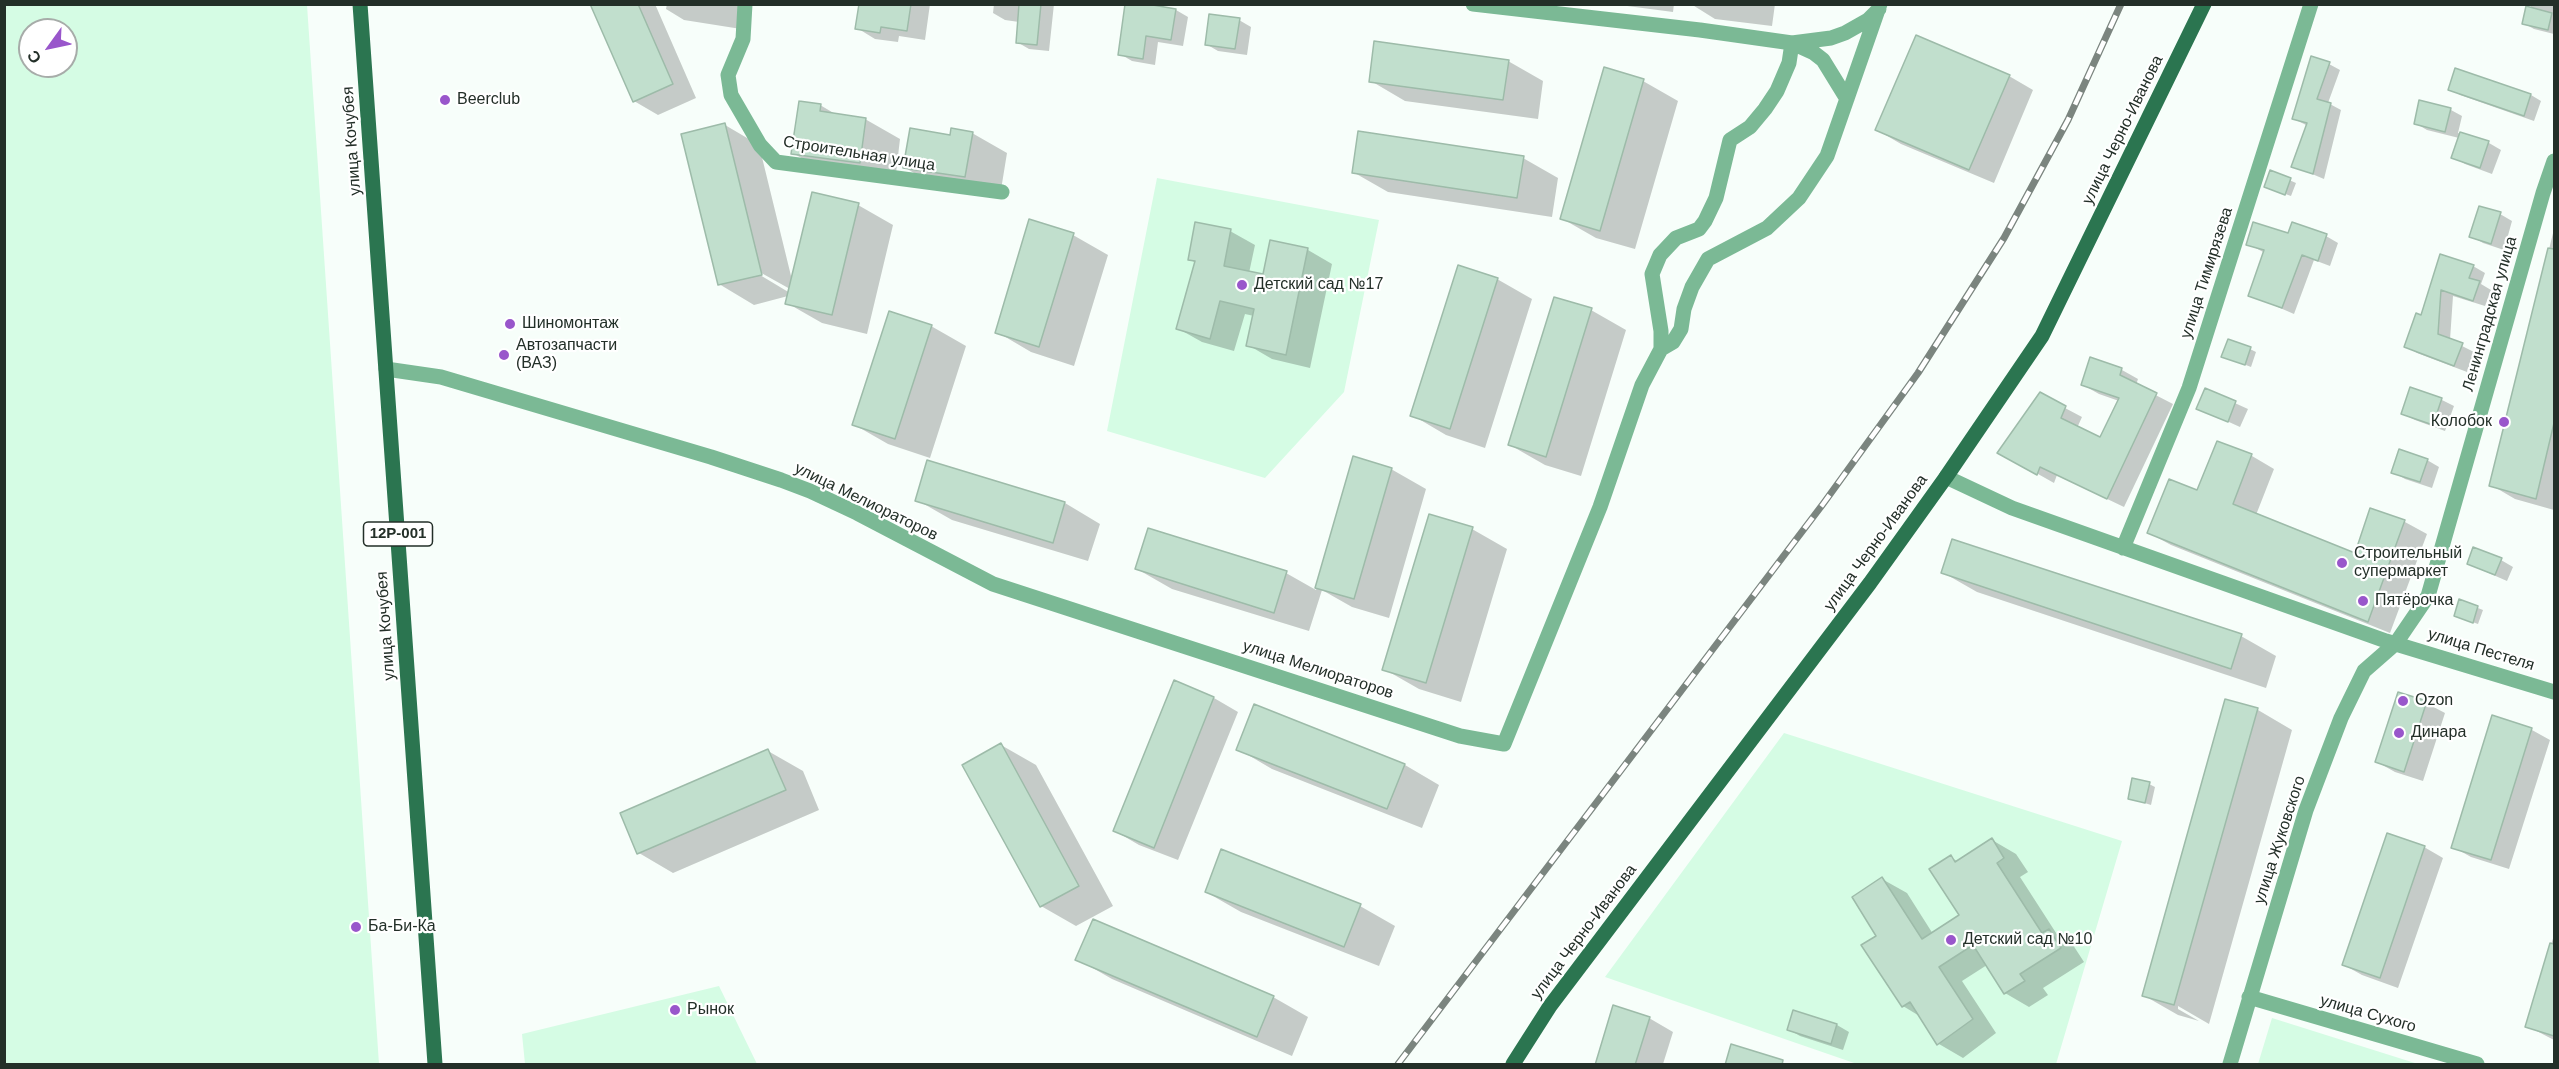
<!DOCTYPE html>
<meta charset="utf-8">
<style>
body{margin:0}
#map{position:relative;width:2559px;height:1069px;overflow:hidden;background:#f7fefa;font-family:Arial,sans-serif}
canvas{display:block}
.frame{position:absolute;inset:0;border:6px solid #232f28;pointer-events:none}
.north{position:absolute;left:18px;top:18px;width:60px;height:60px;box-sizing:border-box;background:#fff;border:2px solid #a7aca9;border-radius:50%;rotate:237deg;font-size:16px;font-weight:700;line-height:24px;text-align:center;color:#232f28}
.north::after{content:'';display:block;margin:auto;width:21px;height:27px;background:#9956cb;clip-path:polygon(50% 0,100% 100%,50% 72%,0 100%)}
</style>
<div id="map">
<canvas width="2559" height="1069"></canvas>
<div class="frame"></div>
<div class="north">С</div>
</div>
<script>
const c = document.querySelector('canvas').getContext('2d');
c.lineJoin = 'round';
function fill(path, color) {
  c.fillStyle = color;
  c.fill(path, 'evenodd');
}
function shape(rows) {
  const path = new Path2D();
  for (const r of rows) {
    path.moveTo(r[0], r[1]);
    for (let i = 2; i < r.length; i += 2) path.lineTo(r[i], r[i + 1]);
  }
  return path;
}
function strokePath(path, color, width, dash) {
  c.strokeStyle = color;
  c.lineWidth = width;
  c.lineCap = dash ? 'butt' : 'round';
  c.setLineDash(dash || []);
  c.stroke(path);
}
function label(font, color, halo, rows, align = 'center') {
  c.font = font + ' Arial,sans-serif';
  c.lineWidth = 4.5;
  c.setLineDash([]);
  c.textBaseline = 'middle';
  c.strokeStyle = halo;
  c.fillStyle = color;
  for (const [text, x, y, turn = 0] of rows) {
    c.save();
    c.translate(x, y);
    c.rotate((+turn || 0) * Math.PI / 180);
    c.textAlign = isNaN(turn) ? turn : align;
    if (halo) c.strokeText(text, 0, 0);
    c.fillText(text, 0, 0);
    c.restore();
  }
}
fill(shape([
 [5,4,307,5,379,1064,5,1064],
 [30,30,66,30,66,66,30,66],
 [1157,178,1379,220,1344,392,1265,478,1107,431],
 [1784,733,2122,841,2056,1064,1857,1064,1605,977],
 [719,986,757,1064,525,1064,522,1034],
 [2272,1018,2418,1064,2258,1064]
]), '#d5fce4');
fill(shape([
 [592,4,655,4,696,98,658,115,634,101],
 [667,4,744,4,741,29,684,20,666,9],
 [861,4,930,4,925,40,899,36,898,42,875,39,857,28],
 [994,4,1054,4,1049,51,1029,49,1017,42,1019,22,1005,20,993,13],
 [1612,4,1674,4,1673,12],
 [1691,4,1775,4,1772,26,1715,19],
 [2532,4,2554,4,2554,34,2534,29,2523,23],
 [1176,10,1188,17,1183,46,1158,42,1155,65,1132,61,1120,54],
 [1239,20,1251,27,1247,55,1218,51,1206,44],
 [1508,61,1543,81,1538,119,1405,101,1371,81],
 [2329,64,2340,70,2328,103,2341,110,2324,179,2293,166,2308,126,2294,119],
 [2009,76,2033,90,1994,183,1901,144,1877,130],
 [1643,81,1678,101,1635,249,1596,238,1561,218],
 [2450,89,2531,95,2541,101,2534,121,2460,95],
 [820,105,837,115,865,119,900,139,895,182,828,174,793,153],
 [2451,110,2462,116,2458,133,2489,143,2501,150,2492,174,2465,164,2453,157,2459,138,2427,130,2415,123],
 [725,125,759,145,792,280,858,205,893,225,867,334,822,323,787,303,788,296,754,305,719,284],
 [756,270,790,289,790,293,755,272],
 [972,133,1007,153,1000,196,939,188,904,167],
 [1523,158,1558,178,1552,217,1388,192,1353,172],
 [2271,172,2296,183,2291,196,2271,189],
 [2480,208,2500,214,2512,221,2504,250,2483,243,2471,236],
 [2554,229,2554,510,2515,499,2491,485],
 [1230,231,1255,245,1249,273,1264,276,1308,250,1332,264,1310,368,1272,359,1248,345,1254,316,1245,314,1234,351,1202,342,1177,328,1196,263,1189,259],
 [2289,234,2326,236,2338,243,2330,266,2314,260,2294,314,2250,295,2265,253,2248,244],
 [1073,235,1108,255,1074,366,1031,352,997,332],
 [2441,256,2473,266,2485,273,2481,284,2491,290,2485,306,2453,296,2450,340,2474,352,2467,372,2417,353,2405,346,2421,316],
 [1497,279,1532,299,1485,448,1446,435,1412,415],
 [1591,310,1626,330,1581,476,1545,465,1510,445],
 [931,326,966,346,930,458,888,444,853,424],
 [2250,349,2256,352,2251,367,2223,356],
 [2091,359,2122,370,2138,379,2136,385,2173,404,2124,507,2057,475,2054,483,1999,452,2065,408,2082,417,2077,428,2100,440,2119,401,2099,394,2083,385],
 [2411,389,2442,400,2454,406,2445,431,2415,420,2403,414],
 [2206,390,2248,409,2240,427,2198,408],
 [2217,442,2252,456,2274,469,2256,515,2356,555,2370,510,2405,522,2427,534,2390,633,2171,545,2149,533,2198,492],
 [1354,458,1391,469,1426,489,1389,618,1352,607,1322,590,1309,631,1172,589,1137,569,1286,573,1316,590],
 [2427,460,2439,467,2432,488,2405,479,2393,472],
 [928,462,1065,503,1100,524,1088,561,952,520,917,500],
 [1472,529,1507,549,1461,702,1419,689,1384,669],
 [2501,560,2513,567,2507,581,2468,564],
 [1942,572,2241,636,2276,656,2266,688,1977,592],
 [2460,601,2483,610,2478,624,2461,618],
 [1175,682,1214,698,1238,712,1178,860,1139,845,1115,831],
 [2226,701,2258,710,2292,730,2209,1024,2178,1006,2178,1009,2199,1021,2178,1015,2143,995],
 [2426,703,2445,713,2423,781,2395,772,2377,762],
 [1255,706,1405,765,1439,785,1422,828,1272,769,1238,749],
 [2493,717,2532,730,2550,740,2509,869,2471,857,2453,847],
 [1001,745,1036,765,1113,906,1076,926,1041,906],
 [768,751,803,771,819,810,673,873,639,853],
 [2149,784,2155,787,2151,805,2129,798],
 [1992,840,2016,854,2028,872,2020,877,2058,936,2073,945,2084,962,2043,988,2048,995,2029,1007,2005,993,1987,965,1962,981,1996,1033,1963,1058,1939,1044,1921,1017,1903,1006,1863,946,1878,936,1882,879,1907,893,1933,934,1961,916,1951,857,1958,862],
 [2424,847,2443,858,2398,988,2362,975,2344,965],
 [1206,892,1360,906,1395,926,1379,966,1241,912],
 [2554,935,2554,1040,2527,1026],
 [1077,959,1273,997,1308,1017,1292,1056,1112,979],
 [1794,1012,1837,1025,1849,1032,1843,1050,1800,1036,1788,1029],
 [1649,1018,1673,1032,1663,1064,1596,1064]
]), '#0003');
const building = shape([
 [590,4,638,4,673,84,633,102,590,4],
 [859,4,911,4,907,31,881,27,880,33,855,29,859,4],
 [1019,4,1041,4,1037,45,1016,43,1019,4],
 [1125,4,1147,4,1176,9,1171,40,1146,36,1143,59,1118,55,1125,4],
 [2526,6,2552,13,2548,30,2522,24,2526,6],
 [1209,14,1240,18,1235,49,1205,45,1209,14],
 [1916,35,2010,75,1969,170,1875,130,1916,35],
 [1374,41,1509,60,1503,100,1369,82,1374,41],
 [2311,56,2330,62,2317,99,2331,103,2313,174,2291,167,2307,123,2292,119,2311,56],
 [1604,67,1644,79,1600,231,1560,219,1604,67],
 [2455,68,2531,94,2524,116,2448,90,2455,68],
 [2419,100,2451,108,2445,132,2414,124,2419,100],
 [799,101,821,104,820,111,866,118,860,163,791,154,799,101],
 [725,123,762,275,718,285,681,134,725,123],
 [910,128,950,135,951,128,973,132,965,177,903,168,910,128],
 [1358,131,1524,156,1517,198,1352,173,1358,131],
 [2460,132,2489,141,2480,168,2451,158,2460,132],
 [2270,170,2291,178,2285,195,2264,187,2270,170],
 [812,192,859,203,832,315,785,304,812,192],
 [2479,206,2501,212,2491,244,2469,237,2479,206],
 [1029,219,1074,233,1039,347,995,333,1029,219],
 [1195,222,1231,229,1224,266,1263,274,1270,240,1308,248,1286,355,1246,346,1254,309,1220,301,1210,339,1176,329,1195,261,1188,260,1195,222],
 [2253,222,2288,233,2292,222,2327,234,2318,261,2302,255,2282,308,2248,296,2264,250,2246,245,2253,222],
 [2548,248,2554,249,2554,423,2536,499,2489,486,2548,248],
 [2440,254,2474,265,2469,278,2480,281,2473,301,2441,290,2438,334,2463,343,2454,366,2404,347,2416,313,2421,315,2440,254],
 [1458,265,1498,278,1450,429,1410,416,1458,265],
 [1554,297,1592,308,1546,457,1508,445,1554,297],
 [889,311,932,325,895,439,852,425,889,311],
 [2228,339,2251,347,2245,365,2221,357,2228,339],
 [2090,357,2122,368,2120,375,2157,393,2107,499,2040,467,2037,475,1997,453,2040,392,2066,406,2061,418,2100,437,2119,398,2081,385,2090,357],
 [2410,387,2442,398,2433,425,2401,414,2410,387],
 [2205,388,2236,401,2228,422,2196,409,2205,388],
 [2217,441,2252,454,2233,504,2355,553,2370,508,2405,520,2368,622,2147,533,2169,479,2197,490,2217,441],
 [2399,449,2428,459,2420,482,2391,473,2399,449],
 [1353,456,1392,468,1354,599,1315,588,1353,456],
 [927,460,1065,502,1053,543,915,501,927,460],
 [1429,514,1473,527,1426,683,1382,670,1429,514],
 [1148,528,1287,571,1274,613,1135,569,1148,528],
 [1952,539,2242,634,2231,669,1941,573,1952,539],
 [2473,547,2502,558,2495,575,2467,564,2473,547],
 [2459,599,2478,606,2473,623,2454,616,2459,599],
 [1174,680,1214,697,1154,848,1113,831,1174,680],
 [2398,692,2427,701,2404,772,2375,762,2398,692],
 [2225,699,2258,708,2174,1005,2142,996,2225,699],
 [1254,704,1405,764,1387,809,1236,750,1254,704],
 [2492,715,2532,728,2491,860,2451,848,2492,715],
 [1001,743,1079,886,1040,907,962,765,1001,743],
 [768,749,786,790,637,854,620,813,768,749],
 [2132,778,2150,782,2145,803,2128,799,2132,778],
 [2387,833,2425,846,2380,978,2342,965,2387,833],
 [1992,838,2004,858,1997,863,2042,933,2049,929,2061,948,2020,974,2025,981,2004,994,1973,945,1939,967,1973,1019,1937,1045,1910,1002,1902,1007,1861,945,1876,936,1852,897,1882,877,1922,939,1959,915,1929,869,1951,855,1955,862,1992,838],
 [1221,849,1361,904,1344,947,1205,892,1221,849],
 [1093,919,1274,996,1257,1037,1075,960,1093,919],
 [2550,943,2554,944,2554,1036,2525,1027,2550,943],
 [1613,1005,1650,1017,1635,1065,1595,1065,1613,1005],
 [1793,1010,1837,1024,1831,1044,1787,1030,1793,1010],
 [1731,1044,1783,1060,1782,1065,1725,1065,1731,1044]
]);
fill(building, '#c1dfcd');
strokePath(building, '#9dbba9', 1.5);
strokePath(shape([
 [745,4,743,39,728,75,731,95,760,145,776,162,1002,192],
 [1473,4,1700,30,1792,43,1814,53,1823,60,1847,99],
 [1792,43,1831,38,1845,33,1868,20,1879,9],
 [1661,349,1673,342,1681,329,1684,309,1692,287,1708,259,1767,228,1799,198,1827,156,1880,4],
 [386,369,441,377,711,457,781,480,810,491,857,513,993,584,1460,736,1504,744,1600,507,1642,385,1661,349,1661,331,1652,274,1660,255,1676,238,1699,229,1705,221,1716,198,1730,140,1750,127,1765,109,1777,91,1789,63,1792,43],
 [1946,477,2012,508,2386,641,2554,692],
 [2123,548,2189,388,2311,4],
 [2249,997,2477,1064],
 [2230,1064,2306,810,2341,718,2364,671,2396,643,2428,596,2543,193,2554,161]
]), '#7bb995', 15);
strokePath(shape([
 [360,4,435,1064],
 [1513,1064,1550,1006,1870,583,1946,477,2042,336,2204,4]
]), '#2b7550', 15);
const rail = shape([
 [1398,1064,1823,504,1918,373,2004,238,2068,120,2121,4]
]);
strokePath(rail, '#7b857f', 7);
strokePath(rail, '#fff', 4.5, [14]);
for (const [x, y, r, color] of [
 [445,100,6,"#9956cb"],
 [1242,285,6,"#9956cb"],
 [510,324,6,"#9956cb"],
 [504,355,6,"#9956cb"],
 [2504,422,6,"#9956cb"],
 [2342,563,6,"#9956cb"],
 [2363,601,6,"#9956cb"],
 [2403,701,6,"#9956cb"],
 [2399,733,6,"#9956cb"],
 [356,927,6,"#9956cb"],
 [1951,940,6,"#9956cb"],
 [675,1010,6,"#9956cb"]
]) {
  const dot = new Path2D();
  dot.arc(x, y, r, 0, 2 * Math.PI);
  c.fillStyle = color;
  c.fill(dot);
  strokePath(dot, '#fff', 2);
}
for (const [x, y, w] of [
 [398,534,69]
]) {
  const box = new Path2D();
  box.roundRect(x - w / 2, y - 12, w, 24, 4.5);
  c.fillStyle = '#fff';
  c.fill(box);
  strokePath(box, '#232f28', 1.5);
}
label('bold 15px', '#232f28', null, [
 ["12Р-001",398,534]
]);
label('16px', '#232f28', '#fff', [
 ["Beerclub",457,100],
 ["Детский сад №17",1254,285],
 ["Шиномонтаж",522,324],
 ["Автозапчасти",516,346],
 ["(ВАЗ)",516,364],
 ["Колобок",2492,422,"right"],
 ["Строительный",2354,554],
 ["супермаркет",2354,572],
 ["Пятёрочка",2375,601],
 ["Ozon",2415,701],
 ["Динара",2411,733],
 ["Ба-Би-Ка",368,927],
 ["Детский сад №10",1963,940],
 ["Рынок",687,1010]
], 'left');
label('16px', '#232f28', '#fff', [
 ["улица Черно-Иванова",2123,130,-64],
 ["улица Кочубея",352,141,-94],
 ["Строительная улица",859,154,9],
 ["улица Тимирязева",2207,273,-72],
 ["Ленинградская улица",2490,314,-74],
 ["улица Мелиораторов",866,502,26],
 ["улица Черно-Иванова",1876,543,-54],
 ["улица Кочубея",386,626,-94],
 ["улица Пестеля",2481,650,17],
 ["улица Мелиораторов",1318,670,18],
 ["улица Жуковского",2280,840,-72],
 ["улица Черно-Иванова",1584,932,-53],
 ["улица Сухого",2368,1014,16]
]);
</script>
